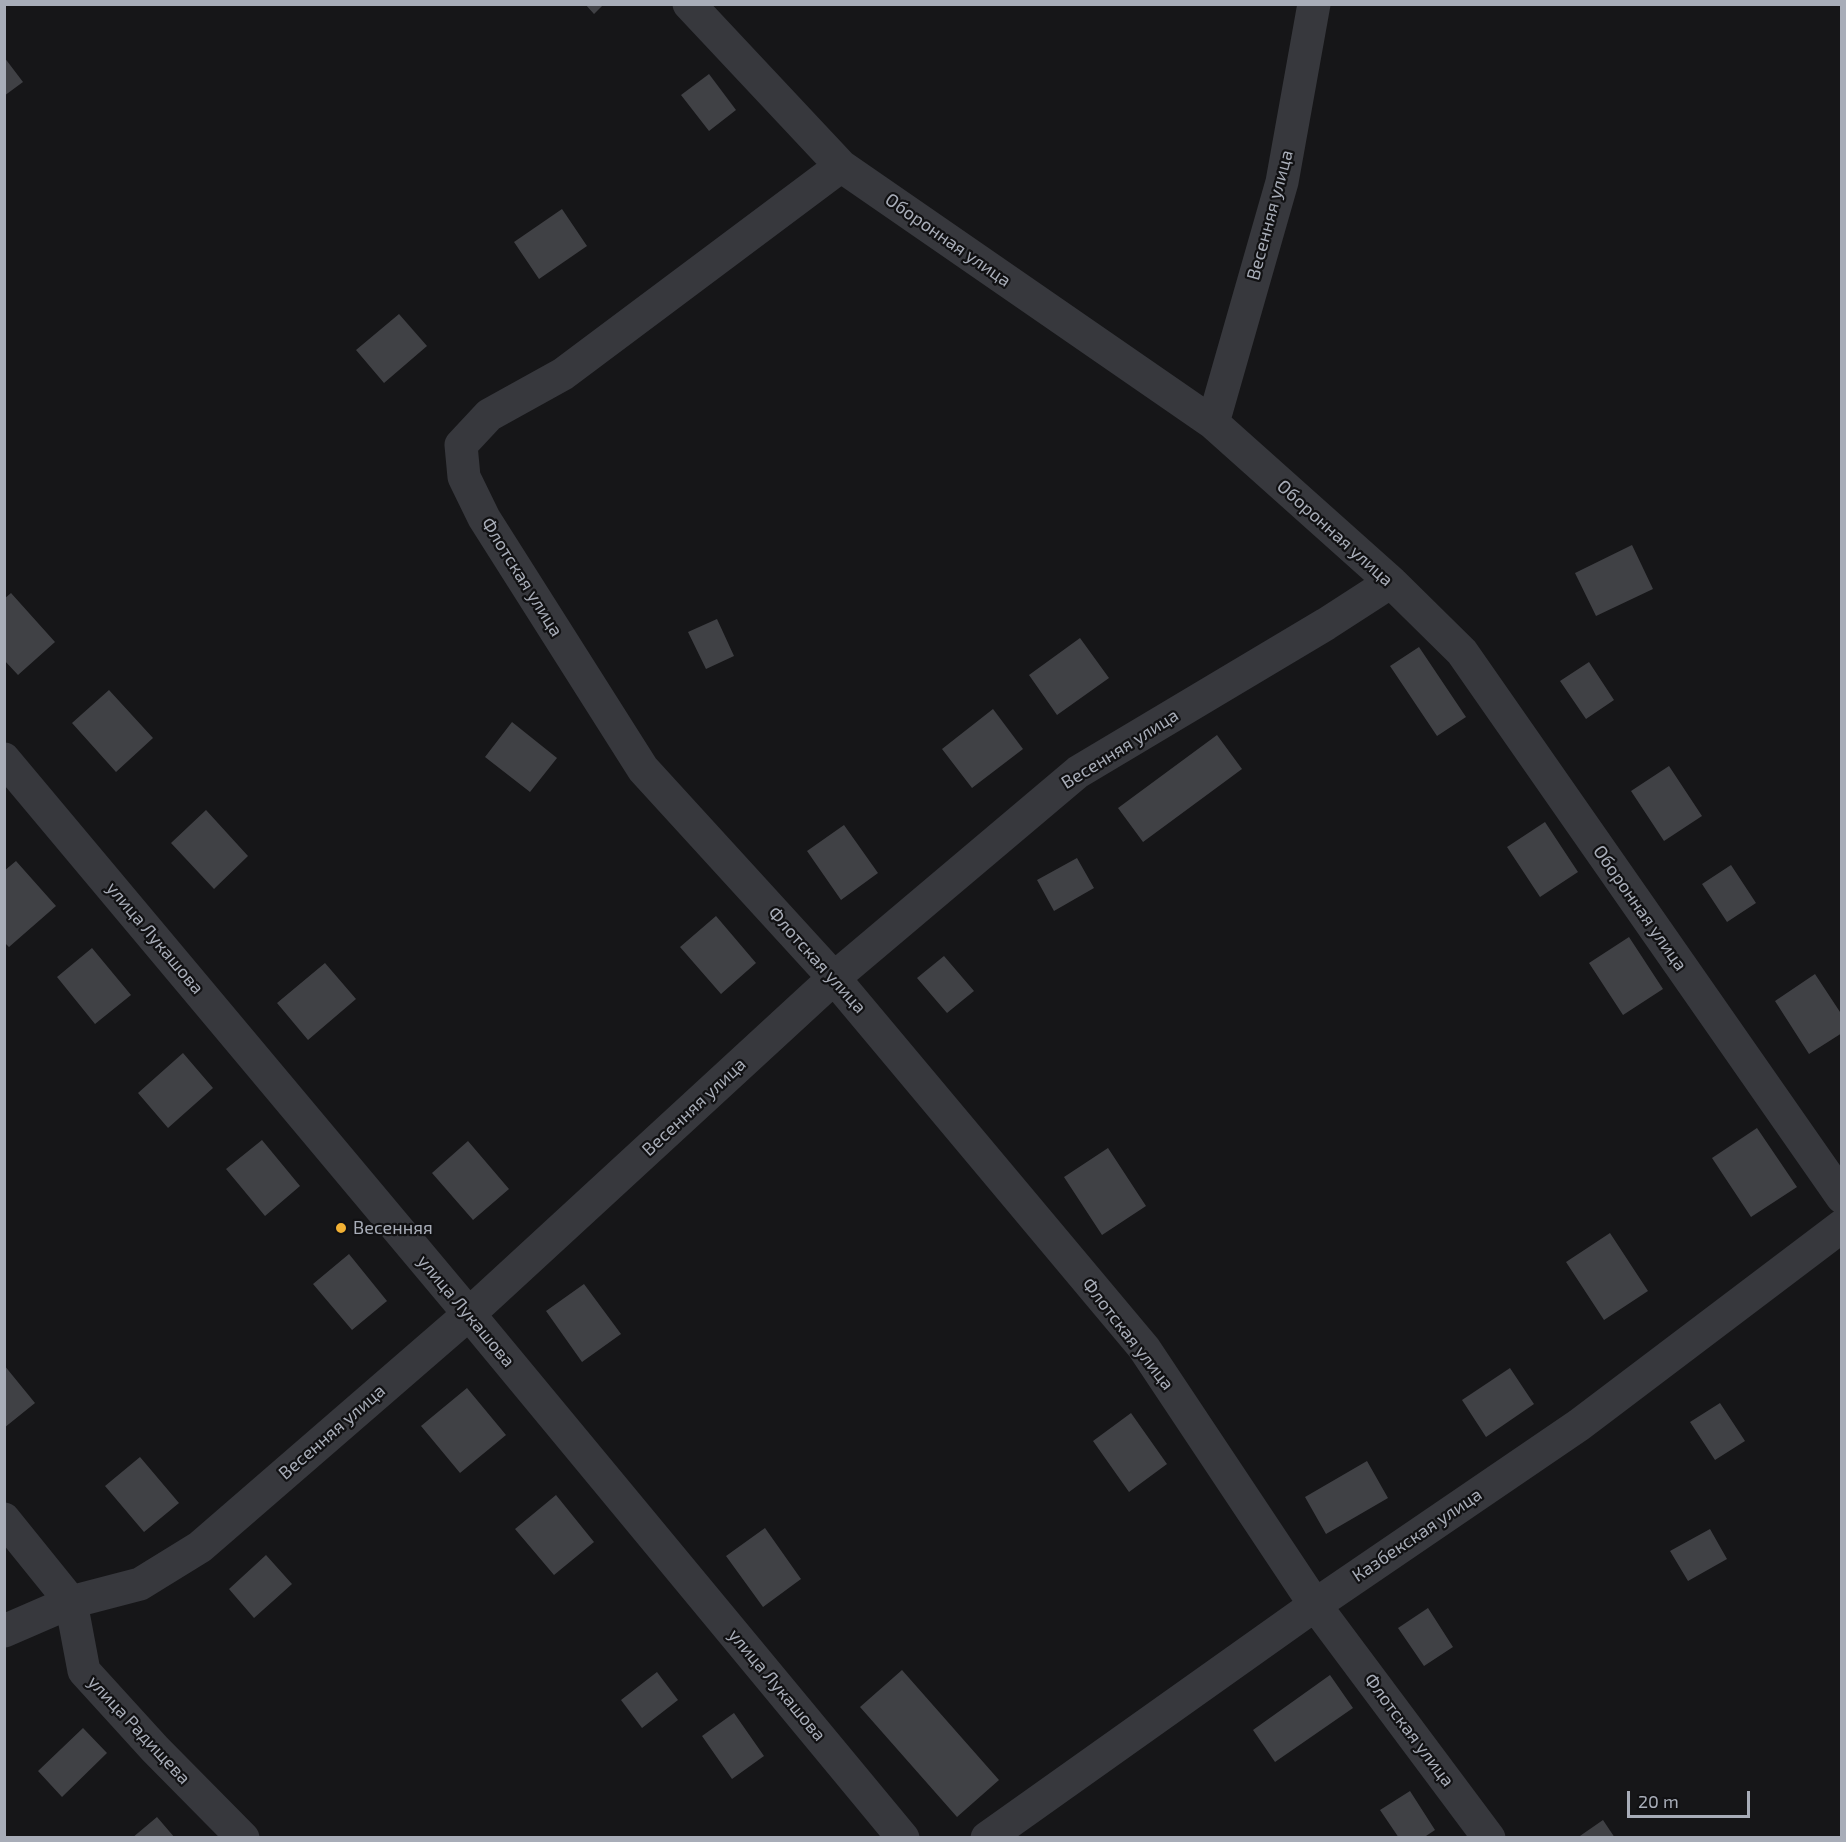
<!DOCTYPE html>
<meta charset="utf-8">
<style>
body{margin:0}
#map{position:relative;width:1846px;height:1842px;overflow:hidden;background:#161618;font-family:"Exo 2",sans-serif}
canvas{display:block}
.frame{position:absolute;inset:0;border:6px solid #a8adb8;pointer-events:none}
.scale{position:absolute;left:1627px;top:1791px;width:123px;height:27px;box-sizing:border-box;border:3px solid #a8adb8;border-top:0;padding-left:8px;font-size:18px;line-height:21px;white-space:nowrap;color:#a8adb8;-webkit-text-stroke:4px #111113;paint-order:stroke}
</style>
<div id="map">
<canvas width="1846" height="1842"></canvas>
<div class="frame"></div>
<div class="scale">20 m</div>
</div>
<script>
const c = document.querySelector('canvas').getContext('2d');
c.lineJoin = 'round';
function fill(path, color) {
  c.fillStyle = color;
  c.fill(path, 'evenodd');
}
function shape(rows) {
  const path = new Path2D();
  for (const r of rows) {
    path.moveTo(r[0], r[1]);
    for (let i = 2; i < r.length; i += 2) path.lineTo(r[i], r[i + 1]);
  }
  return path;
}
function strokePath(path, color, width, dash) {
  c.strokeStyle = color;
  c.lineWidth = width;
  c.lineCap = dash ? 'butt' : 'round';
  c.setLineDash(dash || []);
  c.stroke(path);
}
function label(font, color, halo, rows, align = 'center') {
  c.font = font + ' "Exo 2",sans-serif';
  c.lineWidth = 4.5;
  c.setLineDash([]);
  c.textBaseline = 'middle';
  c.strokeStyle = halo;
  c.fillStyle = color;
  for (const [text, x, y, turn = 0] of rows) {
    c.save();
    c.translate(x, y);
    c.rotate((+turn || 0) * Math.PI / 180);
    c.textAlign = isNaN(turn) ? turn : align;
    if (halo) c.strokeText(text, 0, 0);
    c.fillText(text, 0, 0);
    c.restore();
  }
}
fill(shape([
 [585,4,604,4,594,14],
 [4,57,23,82,4,96],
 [709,74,736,110,709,131,681,95],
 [562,209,587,246,539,279,514,242],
 [399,314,427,346,384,383,356,350],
 [1632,545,1653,589,1596,616,1575,573],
 [11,593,55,642,18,675,4,660,4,599],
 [717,619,734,656,706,669,688,632],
 [1080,638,1109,678,1057,715,1029,675],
 [1419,647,1466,717,1437,736,1390,666],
 [1589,662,1614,700,1586,719,1560,681],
 [109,690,153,738,116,772,72,723],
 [993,709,1023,749,972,788,942,749],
 [512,722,557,758,530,792,485,757],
 [1217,735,1242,769,1143,842,1118,808],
 [1669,766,1702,816,1664,841,1631,791],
 [206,810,248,856,214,889,171,843],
 [1545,822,1578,872,1540,897,1507,847],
 [844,825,878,873,841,900,807,851],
 [1077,858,1094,888,1054,911,1037,880],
 [16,861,56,906,9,947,4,942,4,871],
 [1731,865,1756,903,1727,922,1702,884],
 [716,916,756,963,721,994,680,947],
 [1629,937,1663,989,1623,1015,1589,963],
 [92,948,131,995,95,1024,57,977],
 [944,956,974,991,947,1013,917,978],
 [325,963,356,999,308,1040,277,1003],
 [1815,974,1842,1015,1842,1033,1809,1054,1775,1001],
 [183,1053,213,1088,168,1128,138,1093],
 [1757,1128,1797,1187,1751,1217,1712,1158],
 [262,1140,300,1186,265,1216,226,1169],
 [468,1141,509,1189,473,1220,432,1173],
 [1108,1148,1146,1206,1102,1235,1064,1177],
 [1610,1233,1648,1291,1604,1320,1566,1262],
 [349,1254,387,1301,352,1330,313,1284],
 [584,1284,621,1334,582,1362,546,1311],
 [4,1365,35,1403,4,1428],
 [1510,1368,1534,1404,1486,1437,1462,1400],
 [467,1388,506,1435,460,1473,421,1426],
 [1720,1403,1745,1441,1715,1460,1690,1422],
 [1131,1413,1167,1464,1129,1492,1093,1441],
 [140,1457,179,1503,144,1532,105,1486],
 [1367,1461,1388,1498,1326,1534,1305,1497],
 [556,1495,594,1542,554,1575,515,1529],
 [765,1528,801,1579,763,1607,726,1556],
 [1710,1529,1727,1559,1688,1581,1670,1551],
 [266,1555,292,1584,254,1618,229,1589],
 [1428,1608,1453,1647,1424,1666,1398,1628],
 [902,1670,999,1780,957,1817,860,1707],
 [657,1672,678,1700,642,1728,621,1700],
 [1330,1675,1353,1708,1275,1762,1253,1730],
 [734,1713,764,1756,732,1779,702,1736],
 [83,1728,107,1753,62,1797,38,1771],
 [1410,1791,1435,1830,1423,1838,1399,1838,1380,1810],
 [157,1817,175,1838,132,1838],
 [1603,1820,1615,1838,1577,1838]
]), '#404145');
strokePath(shape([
 [689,4,841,166,1213,423,1391,582,1462,652,1842,1197],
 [841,166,563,374,489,415,461,445,464,477,484,518,643,769,834,978,1144,1348,1315,1605,1489,1838],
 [1213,423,1282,182,1314,4],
 [4,759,469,1314,903,1838],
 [4,1519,71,1602,84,1671,155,1749,243,1838],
 [4,1631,71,1602,140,1584,200,1547,469,1314,834,978,1078,772,1326,624,1391,582],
 [987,1838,1315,1605,1579,1425,1842,1226]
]), '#37383d', 33);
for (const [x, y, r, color] of [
 [341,1228,6,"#f2b134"]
]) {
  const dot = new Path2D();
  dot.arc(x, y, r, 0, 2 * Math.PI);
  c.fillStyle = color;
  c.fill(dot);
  strokePath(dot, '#111113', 2);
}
label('18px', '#a8adb8', '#111113', [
 ["Весенняя улица",1270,215,-75],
 ["Оборонная улица",948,240,35],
 ["Оборонная улица",1335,533,42],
 ["Флотская улица",522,577,58],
 ["Весенняя улица",1120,749,-32],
 ["Оборонная улица",1640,908,55],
 ["улица Лукашова",155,938,50],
 ["Флотская улица",817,960,48],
 ["Весенняя улица",694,1107,-43],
 ["улица Лукашова",466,1311,50],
 ["Флотская улица",1128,1334,52],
 ["Весенняя улица",332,1432,-41],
 ["Казбекская улица",1417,1535,-34],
 ["улица Лукашова",777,1685,50],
 ["улица Радищева",139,1730,47],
 ["Флотская улица",1409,1730,53]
]);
label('18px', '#a8adb8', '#111113', [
 ["Весенняя",353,1228]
], 'left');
</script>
